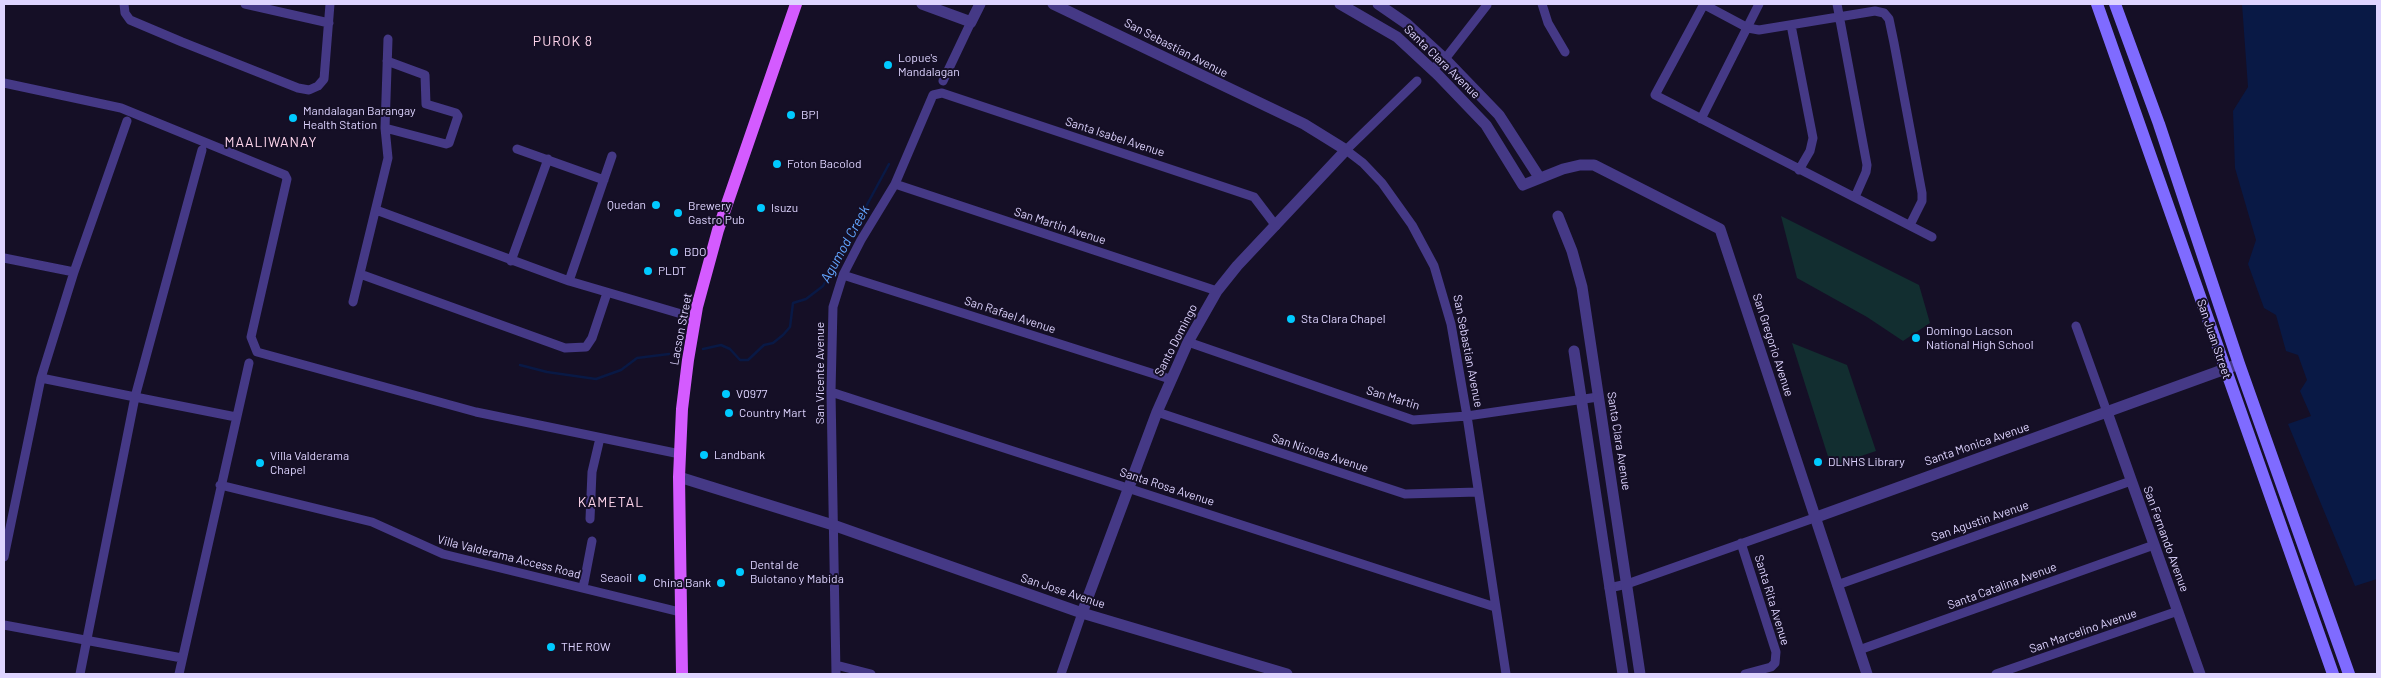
<!DOCTYPE html>
<style>
body{margin:0}
#map{position:relative;width:2381px;height:678px;overflow:hidden;background:#150f26;font-family:Barlow,sans-serif}
canvas{display:block}
.frame{position:absolute;inset:0;border:5px solid #ded4ff;pointer-events:none}
</style>
<div id="map">
<canvas width="2381" height="678"></canvas>
<div class="frame"></div>
</div>
<script>
const c = document.querySelector('canvas').getContext('2d');
c.lineJoin = 'round';
function fill(path, color) {
  c.fillStyle = color;
  c.fill(path, 'evenodd');
}
function shape(rows) {
  const path = new Path2D();
  for (const r of rows) {
    path.moveTo(r[0], r[1]);
    for (let i = 2; i < r.length; i += 2) path.lineTo(r[i], r[i + 1]);
  }
  return path;
}
function strokePath(path, color, width, dash) {
  c.strokeStyle = color;
  c.lineWidth = width;
  c.lineCap = dash ? 'butt' : 'round';
  c.setLineDash(dash || []);
  c.stroke(path);
}
function label(font, color, halo, rows, align = 'center') {
  c.font = font + ' Barlow,sans-serif';
  c.lineWidth = 4;
  c.setLineDash([]);
  c.textBaseline = 'middle';
  c.strokeStyle = halo;
  c.fillStyle = color;
  for (const [text, x, y, turn = 0] of rows) {
    c.save();
    c.translate(x, y);
    c.rotate((+turn || 0) * Math.PI / 180);
    c.textAlign = isNaN(turn) ? turn : align;
    if (halo) c.strokeText(text, 0, 0);
    c.fillText(text, 0, 0);
    c.restore();
  }
}
fill(shape([
 [1781,216,1919,285,1930,323,1903,341,1867,317,1797,278],
 [1792,343,1847,365,1876,451,1831,466]
]), '#122e30');
fill(shape([
 [2242,4,2377,4,2377,579,2355,586,2288,424,2311,416,2300,391,2307,380,2298,355,2286,351,2276,315,2264,308,2248,264,2256,240,2235,168,2233,111,2248,87]
]), '#091945');
strokePath(shape([
 [703,349,721,345,730,349,740,360,748,360,764,345,773,343,783,335,790,327,793,303,806,299,823,286,889,164],
 [520,365,547,372,596,379,621,370,637,358,669,354]
]), '#091945', 2.5);
strokePath(shape([
 [124,4,125,13,130,20,182,42,298,88,309,90,318,86,324,79,330,4],
 [245,4,329,23],
 [1542,4,1548,23,1565,52],
 [1703,4,1748,28,1759,30,1875,11,1884,13,1889,19,1894,43,1922,193,1922,201,1910,225],
 [1704,4,1655,95,1932,237],
 [1837,4,1867,165,1866,172,1855,197],
 [1791,25,1813,138,1810,151,1799,170],
 [1432,69,1445,59,1487,5],
 [943,81,971,22],
 [1417,81,1346,150,1363,163,1382,183,1412,225,1434,266,1451,324,1467,416,1506,674],
 [4,83,121,108,285,175,287,179,251,337,257,352,476,412,680,454],
 [1701,119,1759,4],
 [127,121,74,272,41,378,135,397,202,150],
 [385,128,446,144,449,143,458,116,456,113,426,104,425,75,387,61],
 [517,149,604,180],
 [895,184,1217,291],
 [376,210,569,281,695,318],
 [4,258,74,272],
 [511,261,548,159],
 [360,274,565,348,586,347,592,338,607,293],
 [843,275,1170,379],
 [569,281,612,156],
 [353,302,388,158,385,128,388,39],
 [2076,326,2107,412],
 [1188,342,1413,420,1467,416,1598,397],
 [831,392,1495,607],
 [1157,412,1405,494,1478,492],
 [220,485,372,522,443,554,680,612],
 [590,519,592,472,600,438],
 [1741,543,1776,652,1775,663,1771,667,1745,674],
 [4,557,41,378],
 [1837,585,2131,481],
 [583,588,592,541],
 [1609,588,1627,584,1814,518],
 [4,625,182,658],
 [1859,650,2154,545],
 [836,665,871,674],
 [80,674,135,397,236,417],
 [179,674,249,363],
 [836,674,831,392,833,307,843,275,861,240,895,184,933,95,942,93,1254,197,1276,226],
 [1061,674,1082,613],
 [1996,674,2178,611]
]), '#453986', 9);
strokePath(shape([
 [922,4,971,22,980,4],
 [1053,4,1304,124,1346,150,1237,266,1217,291,1188,342,1157,412,1082,613],
 [1340,4,1397,37,1438,75,1486,125,1523,185,1563,169,1580,165,1594,165,1720,229,1867,674],
 [1378,4,1407,24,1445,59,1499,115,1539,177],
 [1558,216,1572,251,1582,287,1640,674],
 [1574,351,1623,674],
 [2107,412,2200,674],
 [679,477,833,525,1082,613,1287,674],
 [1814,518,2239,364]
]), '#453986', 11);
strokePath(shape([
 [2097,4,2333,674],
 [2115,4,2159,124,2239,364,2349,674]
]), '#7f6bff', 12);
strokePath(shape([
 [682,674,679,477,682,409,688,360,697,307,718,230,796,4]
]), '#d45bff', 12);
for (const [x, y, r, color] of [
 [888,65,5,"#00caff"],
 [791,115,5,"#00caff"],
 [293,118,5,"#00caff"],
 [777,164,5,"#00caff"],
 [656,205,5,"#00caff"],
 [761,208,5,"#00caff"],
 [678,213,5,"#00caff"],
 [674,252,5,"#00caff"],
 [648,271,5,"#00caff"],
 [1291,319,5,"#00caff"],
 [1916,338,5,"#00caff"],
 [726,394,5,"#00caff"],
 [729,413,5,"#00caff"],
 [704,455,5,"#00caff"],
 [1818,462,5,"#00caff"],
 [260,463,5,"#00caff"],
 [740,572,5,"#00caff"],
 [642,578,5,"#00caff"],
 [721,583,5,"#00caff"],
 [551,647,5,"#00caff"]
]) {
  const dot = new Path2D();
  dot.arc(x, y, r, 0, 2 * Math.PI);
  c.fillStyle = color;
  c.fill(dot);
  strokePath(dot, '#150f26', 2);
}
label('12px', '#ded4ff', '#150f26', [
 ["San Sebastian Avenue",1176,48,27],
 ["Santa Clara Avenue",1442,62,44],
 ["Santa Isabel Avenue",1115,137,18],
 ["San Martin Avenue",1060,226,18],
 ["San Rafael Avenue",1010,315,18],
 ["Lacson Street",681,329,-79],
 ["San Juan Street",2214,339,71],
 ["Santo Domingo",1176,340,-63],
 ["San Gregorio Avenue",1773,345,72],
 ["San Sebastian Avenue",1468,351,79],
 ["San Vicente Avenue",820,373,-90],
 ["San Martin",1393,398,17],
 ["Santa Clara Avenue",1619,441,81],
 ["Santa Monica Avenue",1977,444,-19],
 ["San Nicolas Avenue",1320,453,18],
 ["Santa Rosa Avenue",1167,487,18],
 ["San Agustin Avenue",1980,521,-19],
 ["San Fernando Avenue",2166,539,70],
 ["Villa Valderama Access Road",509,557,14],
 ["Santa Catalina Avenue",2002,586,-20],
 ["San Jose Avenue",1063,591,18],
 ["Santa Rita Avenue",1772,600,73],
 ["San Marcelino Avenue",2083,631,-19]
]);
label('12px', '#ded4ff', '#150f26', [
 ["Lopue's",898,58],
 ["Mandalagan",898,72],
 ["Mandalagan Barangay",303,111],
 ["Health Station",303,125],
 ["BPI",801,115],
 ["Foton Bacolod",787,164],
 ["Quedan",646,205,"right"],
 ["Brewery",688,206],
 ["Gastro Pub",688,220],
 ["Isuzu",771,208],
 ["BDO",684,252],
 ["PLDT",658,271],
 ["Sta Clara Chapel",1301,319],
 ["Domingo Lacson",1926,331],
 ["National High School",1926,345],
 ["V0977",736,394],
 ["Country Mart",739,413],
 ["Landbank",714,455],
 ["Villa Valderama",270,456],
 ["Chapel",270,470],
 ["DLNHS Library",1828,462],
 ["Dental de",750,565],
 ["Bulotano y Mabida",750,579],
 ["Seaoil",632,578,"right"],
 ["China Bank",711,583,"right"],
 ["THE ROW",561,647]
], 'left');
c.letterSpacing = '1px';
label('14px', '#ffd6ec', '#150f26', [
 ["PUROK 8",563,41],
 ["MAALIWANAY",271,142],
 ["KAMETAL",611,502]
]);
c.letterSpacing = '0px';
label('italic 14px', '#62a5ff', '#150f26', [
 ["Agumod Creek",845,244,-61]
]);
</script>
